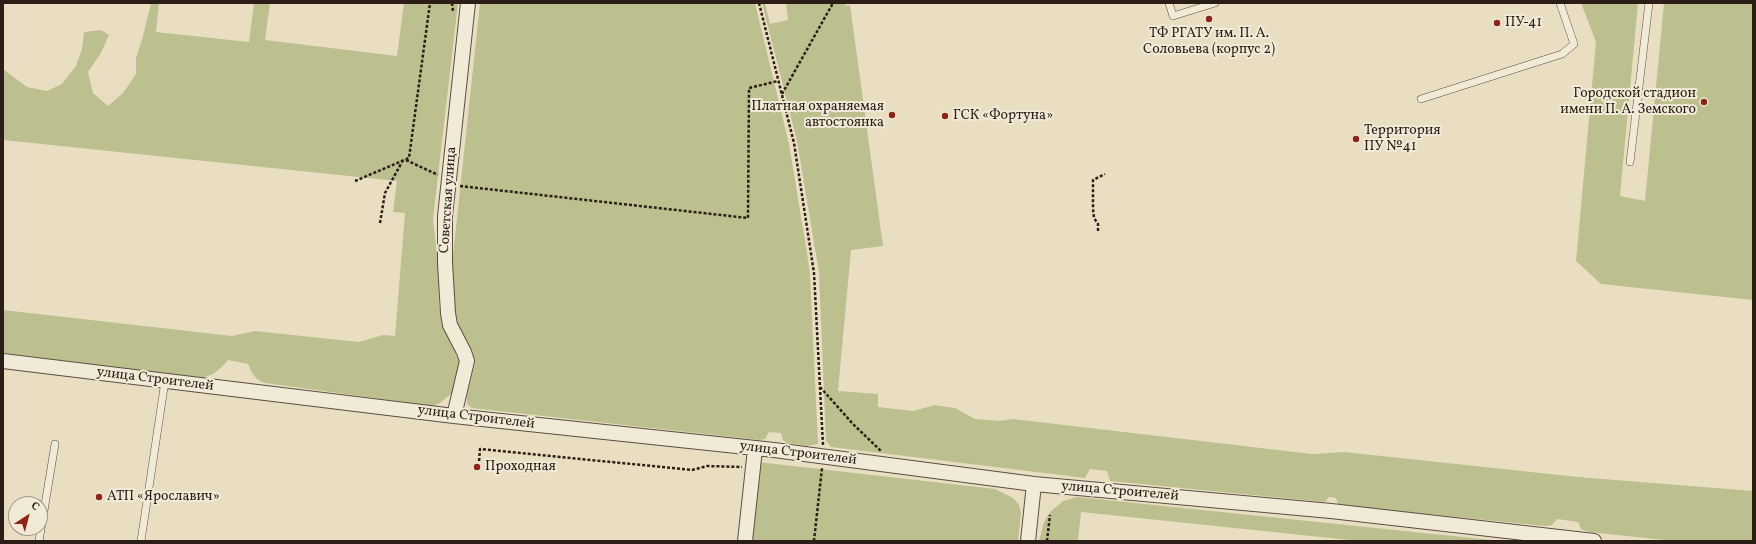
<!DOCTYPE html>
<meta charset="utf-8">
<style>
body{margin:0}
#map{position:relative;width:1756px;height:544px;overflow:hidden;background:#e9dec2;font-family:Vollkorn,serif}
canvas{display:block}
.frame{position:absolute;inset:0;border:4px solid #2c1d17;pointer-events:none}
.north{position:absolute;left:8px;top:496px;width:40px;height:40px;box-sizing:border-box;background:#f1ead7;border:1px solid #a2988a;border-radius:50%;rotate:36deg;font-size:11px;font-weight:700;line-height:16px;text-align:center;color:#2c1d17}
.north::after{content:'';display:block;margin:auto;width:14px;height:18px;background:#8f2418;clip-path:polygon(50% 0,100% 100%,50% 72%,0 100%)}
</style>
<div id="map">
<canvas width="1756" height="544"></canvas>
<div class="frame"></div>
<div class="north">С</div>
</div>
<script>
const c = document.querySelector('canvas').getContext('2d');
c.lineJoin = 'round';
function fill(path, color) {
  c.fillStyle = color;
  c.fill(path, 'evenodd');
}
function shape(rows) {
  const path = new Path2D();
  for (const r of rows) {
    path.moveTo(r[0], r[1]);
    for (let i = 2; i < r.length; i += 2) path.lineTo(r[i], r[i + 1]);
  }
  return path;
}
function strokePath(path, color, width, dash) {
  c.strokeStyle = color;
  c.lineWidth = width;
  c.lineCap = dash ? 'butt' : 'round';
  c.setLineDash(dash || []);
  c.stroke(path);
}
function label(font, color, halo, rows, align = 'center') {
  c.font = font + ' Vollkorn,serif';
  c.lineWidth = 4;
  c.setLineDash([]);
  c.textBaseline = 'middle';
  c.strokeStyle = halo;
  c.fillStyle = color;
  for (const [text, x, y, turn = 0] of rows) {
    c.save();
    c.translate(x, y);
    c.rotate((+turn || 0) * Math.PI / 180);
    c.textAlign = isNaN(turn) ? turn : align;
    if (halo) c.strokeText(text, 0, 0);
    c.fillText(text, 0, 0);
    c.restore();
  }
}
fill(shape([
 [151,3,159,3,156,32,249,42,254,3,270,3,265,40,397,56,404,3,458,3,433,219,438,263,439,305,444,328,460,363,460,371,452,393,440,403,433,406,265,383,258,380,252,373,248,364,228,360,222,367,213,374,203,378,3,353,3,310,232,336,255,331,359,342,383,335,395,336,405,213,393,212,397,181,3,140,3,69,27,87,47,91,62,84,76,66,82,49,84,32,101,30,109,35,101,53,88,72,93,93,108,106,123,93,136,74,136,58,143,36],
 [480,3,755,3,789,144,807,253,810,274,818,444,807,446,787,443,783,440,781,433,769,432,765,439,759,440,472,408,467,404,467,396,475,363,472,350,464,338,457,323,454,302,452,265],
 [762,3,765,3,770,24,788,20,786,3,845,3,846,6,850,5,883,246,851,250,838,391,878,394,878,407,914,411,934,405,955,408,975,419,1000,421,1013,419,1312,454,1344,452,1578,477,1753,491,1753,541,1674,541,1589,532,1581,529,1578,522,1557,519,1552,525,1545,526,1338,505,1336,498,1329,497,1325,502,1110,481,1107,471,1090,469,1085,478,831,447,826,441,819,273,797,141],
 [1581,3,1638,3,1620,196,1645,201,1664,3,1753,3,1753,300,1601,284,1576,261,1596,42],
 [758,462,995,489,1013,498,1019,505,1021,513,1018,541,750,541],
 [1077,497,1501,541,1359,541,1081,512,1078,541,1039,541,1044,522,1050,512,1063,501]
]), '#bcc08f');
const service = shape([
 [1169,3,1173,16,1215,3],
 [1421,99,1562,54,1574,44,1560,3],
 [1630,162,1649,3],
 [39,541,55,444],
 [141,541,165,381]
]);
const minor = shape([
 [3,361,454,416,774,450,1034,484,1331,511,1594,541],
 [454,416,467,361,464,352,450,325,448,313,445,263,445,216,468,3],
 [745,541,755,449],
 [1028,541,1034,484]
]);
strokePath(service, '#5b4d42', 8);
strokePath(minor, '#5b4d42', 16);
strokePath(shape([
 [452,3,453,12],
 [759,3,794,143,814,273,823,445],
 [782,94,833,3],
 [406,160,438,175],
 [355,181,409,158,430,3],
 [460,186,748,218,749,88,778,81],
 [380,223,385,193,402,162],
 [1098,231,1098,224,1094,218,1093,209,1093,180,1105,174],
 [820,387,853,424,881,451],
 [479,461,480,449,692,470,707,466,742,467],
 [814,541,822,468],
 [1047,541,1050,515]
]), '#2c1d17', 2.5, [3, 2]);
strokePath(service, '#f1ead7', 7);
strokePath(minor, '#f1ead7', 14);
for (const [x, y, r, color] of [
 [1209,19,4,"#8f2418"],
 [1497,23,4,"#8f2418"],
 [1704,102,4,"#8f2418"],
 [892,115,4,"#8f2418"],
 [945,116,4,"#8f2418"],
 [1356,139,4,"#8f2418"],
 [477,467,4,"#8f2418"],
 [99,497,4,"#8f2418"]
]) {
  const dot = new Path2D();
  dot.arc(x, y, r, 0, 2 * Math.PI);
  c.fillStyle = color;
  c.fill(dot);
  strokePath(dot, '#f1ead7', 1.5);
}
label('14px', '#2c1d17', '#f1ead7', [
 ["ПУ-41",1505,23],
 ["ТФ РГАТУ им. П. А.",1209,34,"center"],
 ["Соловьева (корпус 2)",1209,50,"center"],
 ["Городской стадион",1696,94,"right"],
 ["имени П. А. Земского",1696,110,"right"],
 ["Платная охраняемая",884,107,"right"],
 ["автостоянка",884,123,"right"],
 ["ГСК «Фортуна»",953,116],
 ["Территория",1364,131],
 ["ПУ №41",1364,147],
 ["Проходная",485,467],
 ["АТП «Ярославич»",107,497]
], 'left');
label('14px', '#2c1d17', '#f1ead7', [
 ["Советская улица",449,200,-86],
 ["улица Строителей",155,380,7],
 ["улица Строителей",476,418,7],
 ["улица Строителей",798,454,7],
 ["улица Строителей",1120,492,5]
]);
</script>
